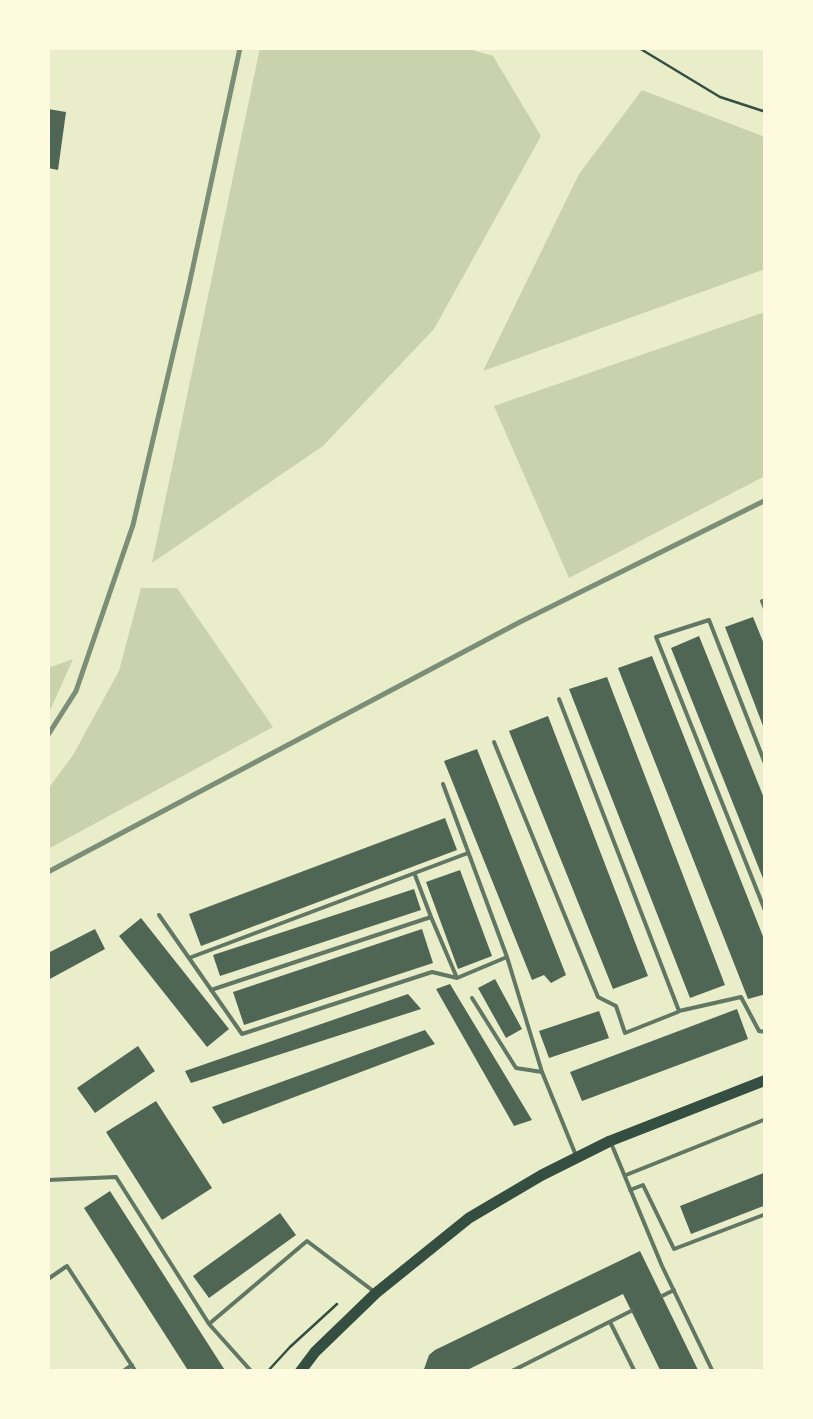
<!DOCTYPE html>
<style>
body{margin:0}
#map{position:relative;width:813px;height:1419px;overflow:hidden;background:#e9edc9;font-family:"Work Sans",sans-serif}
canvas{display:block}
.frame{position:absolute;inset:0;border:50px solid #fefae0;pointer-events:none}
</style>
<div id="map">
<canvas width="813" height="1419"></canvas>
<div class="frame"></div>
</div>
<script>
const c = document.querySelector('canvas').getContext('2d');
c.lineJoin = 'round';
function fill(path, color) {
  c.fillStyle = color;
  c.fill(path, 'evenodd');
}
function shape(rows) {
  const path = new Path2D();
  for (const r of rows) {
    path.moveTo(r[0], r[1]);
    for (let i = 2; i < r.length; i += 2) path.lineTo(r[i], r[i + 1]);
  }
  return path;
}
function strokePath(path, color, width, dash) {
  c.strokeStyle = color;
  c.lineWidth = width;
  c.lineCap = dash ? 'butt' : 'round';
  c.setLineDash(dash || []);
  c.stroke(path);
}
fill(shape([
 [260,48,465,48,493,56,541,136,434,329,323,446,152,563],
 [642,90,765,137,765,269,483,371,579,174],
 [765,312,765,476,569,578,494,406],
 [141,588,177,588,273,727,48,849,48,789,73,755,119,671],
 [73,659,52,706,48,713,48,668]
]), '#cad2ad');
fill(shape([
 [48,109,66,112,58,170,48,168],
 [753,617,766,649,765,731,725,627],
 [699,636,766,803,766,886,671,648],
 [652,656,766,944,766,994,748,999,618,668],
 [607,677,725,985,690,998,569,689],
 [548,716,648,976,613,989,509,731],
 [477,749,566,975,551,983,544,975,532,980,444,761],
 [445,818,457,850,201,946,189,914],
 [460,870,492,956,458,969,426,882],
 [414,889,421,910,220,976,213,955],
 [141,918,229,1029,207,1047,119,936],
 [95,929,105,949,48,980,48,953],
 [422,929,433,963,244,1025,233,992],
 [495,979,522,1029,506,1038,478,988],
 [450,984,532,1120,514,1126,436,989],
 [408,994,421,1009,191,1083,185,1071],
 [737,1009,748,1039,582,1101,570,1072],
 [599,1011,609,1038,549,1058,539,1031],
 [425,1030,435,1044,223,1124,212,1107],
 [138,1046,155,1071,95,1113,77,1088],
 [156,1101,212,1188,162,1220,106,1132],
 [766,1172,766,1205,691,1234,680,1206],
 [110,1191,226,1372,189,1372,84,1208],
 [280,1213,296,1235,209,1298,193,1276],
 [640,1251,699,1372,661,1372,623,1294,463,1372,423,1372,429,1355,435,1350]
]), '#4f6655');
strokePath(shape([
 [639,48,720,97,766,112],
 [267,1372,290,1347,337,1304]
]), '#344e41', 2.5);
strokePath(shape([
 [762,601,766,611],
 [559,699,679,1011,741,997,759,1031,766,1032],
 [494,742,598,997,616,1006,625,1033,678,1012],
 [766,766,709,620,656,637,766,913],
 [443,784,507,957],
 [415,875,431,917],
 [159,915,242,1034,432,972,457,978,507,957,542,1072,575,1153],
 [189,958,468,853],
 [211,990,431,917,457,978],
 [472,998,516,1068,542,1072],
 [611,1143,662,1266,713,1372],
 [626,1175,766,1119],
 [48,1180,116,1177,209,1324],
 [630,1190,643,1185,674,1249,766,1214],
 [48,1279,67,1266,136,1372],
 [662,1296,674,1290],
 [610,1322,635,1372],
 [122,1372,132,1365],
 [252,1372,209,1324,307,1241,372,1290],
 [510,1372,631,1311]
]), '#617663', 4);
strokePath(shape([
 [300,1372,315,1352,376,1293,469,1218,542,1175,610,1141,766,1080]
]), '#344e41', 11);
strokePath(shape([
 [48,735,76,691,133,525,188,290,240,48],
 [48,872,520,622,766,500]
]), '#7c8e77', 5);
</script>
